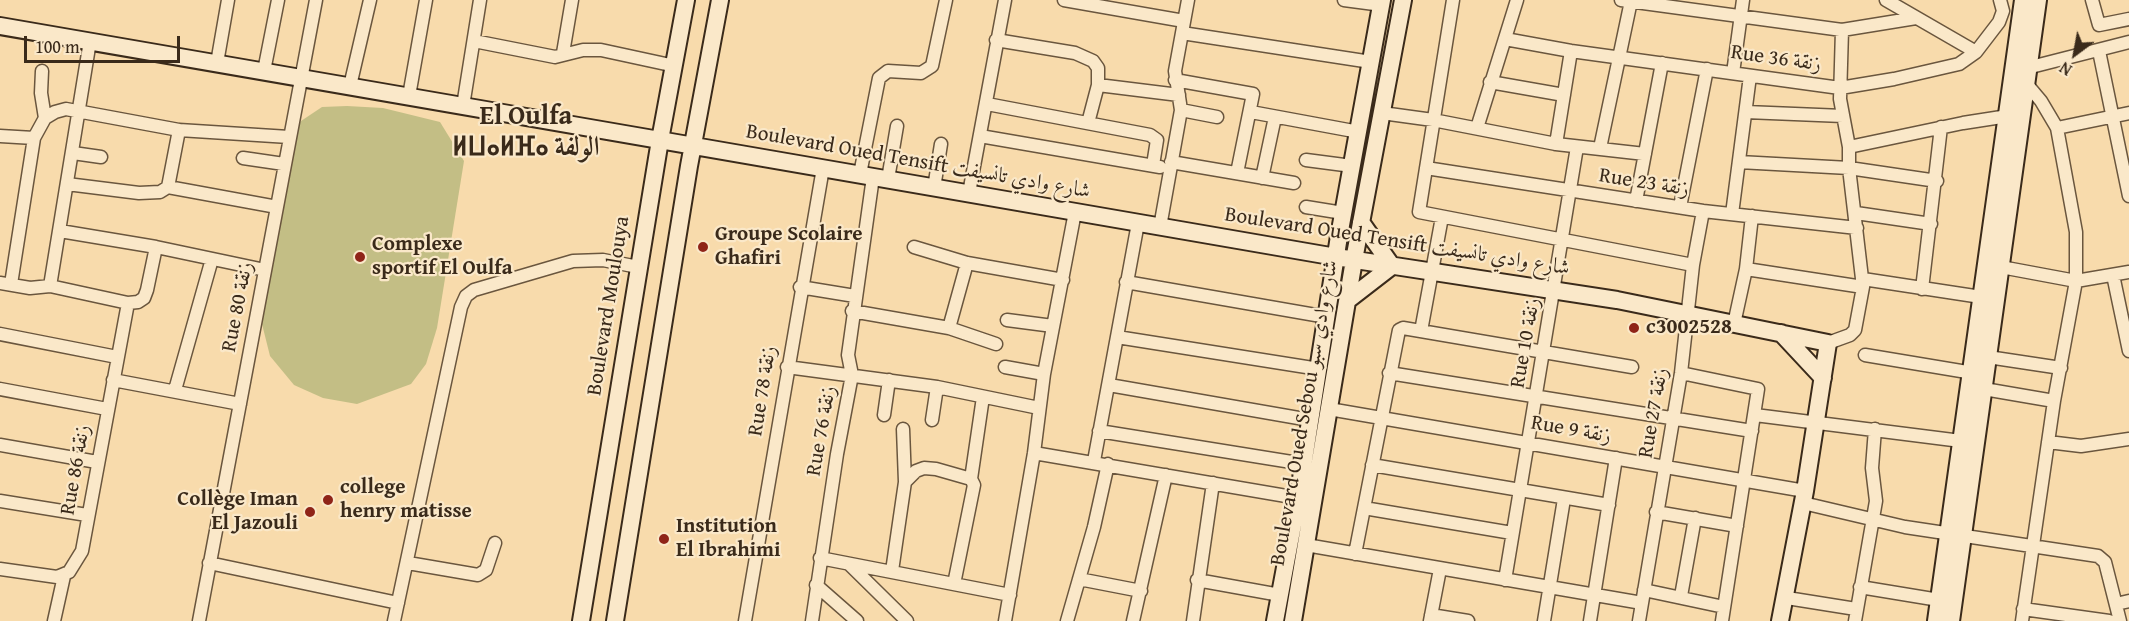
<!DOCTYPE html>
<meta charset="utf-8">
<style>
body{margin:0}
#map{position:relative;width:2129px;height:621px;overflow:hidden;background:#f8dbac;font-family:"Gentium Book Plus",serif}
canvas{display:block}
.north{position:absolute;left:2045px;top:24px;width:60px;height:60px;-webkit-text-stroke:4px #fae8c9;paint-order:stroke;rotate:212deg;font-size:16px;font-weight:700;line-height:24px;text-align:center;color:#3a2a1a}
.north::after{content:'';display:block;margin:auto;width:21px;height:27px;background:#3a2a1a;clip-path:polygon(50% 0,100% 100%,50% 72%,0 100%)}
.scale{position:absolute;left:24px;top:36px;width:156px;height:27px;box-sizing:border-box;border:3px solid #3a2a1a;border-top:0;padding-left:8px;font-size:18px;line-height:21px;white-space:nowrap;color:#3a2a1a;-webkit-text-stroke:4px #fae8c9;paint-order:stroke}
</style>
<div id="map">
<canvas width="2129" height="621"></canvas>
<div class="north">N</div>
<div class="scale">100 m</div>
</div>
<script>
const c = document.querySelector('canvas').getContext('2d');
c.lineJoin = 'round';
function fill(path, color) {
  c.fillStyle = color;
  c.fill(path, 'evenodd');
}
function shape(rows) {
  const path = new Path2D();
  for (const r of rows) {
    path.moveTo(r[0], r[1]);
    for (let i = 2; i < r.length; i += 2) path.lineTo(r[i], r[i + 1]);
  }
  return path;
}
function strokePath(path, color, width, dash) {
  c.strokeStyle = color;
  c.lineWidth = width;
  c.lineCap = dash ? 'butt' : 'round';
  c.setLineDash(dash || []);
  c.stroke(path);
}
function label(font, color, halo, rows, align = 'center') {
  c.font = font + ' "Gentium Book Plus",Amiri,"Noto Sans Tifinagh",serif';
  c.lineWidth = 4.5;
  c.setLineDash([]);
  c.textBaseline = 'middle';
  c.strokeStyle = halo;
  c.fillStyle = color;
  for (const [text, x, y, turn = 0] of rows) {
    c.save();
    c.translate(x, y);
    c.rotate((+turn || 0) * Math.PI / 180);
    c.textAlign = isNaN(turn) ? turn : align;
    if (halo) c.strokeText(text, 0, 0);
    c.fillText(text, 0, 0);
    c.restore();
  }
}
fill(shape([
 [347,106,383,108,440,122,464,161,437,328,426,364,411,384,357,404,323,398,294,385,270,356,262,324,290,137,301,121,322,107]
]), '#c3be85');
const street = shape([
 [1064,0,1184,21],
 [1344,0,1382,5],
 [1453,0,1419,212,1693,265],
 [1621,0,1842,30,1916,18],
 [1886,0,1976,52],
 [2092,0,2099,25,2129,19],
 [1182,33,1371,62],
 [1505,39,1571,51,1840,88,1894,79,1959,64,1976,52,1999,22,2003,11,2000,0],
 [996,40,1075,53,1093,61,1098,68,1098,85,1088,123],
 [474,41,555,57,583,50,601,50,675,66],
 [2099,51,2129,196],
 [563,53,572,0],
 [217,63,228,0],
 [2027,68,2129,42],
 [42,71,41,93,45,118],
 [264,71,278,0],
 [1733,73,1743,0],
 [1175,80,1253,94,1237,173],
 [1490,82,1564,95],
 [1098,85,1179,95],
 [350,86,370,0],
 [409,96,426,0],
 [987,104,1150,135,1157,140,1153,165],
 [463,106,480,0],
 [1181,110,1217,117],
 [1251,112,1359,132],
 [1746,112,1843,116],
 [1382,113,1433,120,1556,144,1645,154],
 [1477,128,1517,0],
 [2057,128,2129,113],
 [0,136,34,138],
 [980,136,1160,167],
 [1556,144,1571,51],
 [1849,147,1963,123,2008,116],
 [1600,148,1631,1],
 [73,153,101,157],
 [243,158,284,164],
 [1306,160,1352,166],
 [1171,162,1294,183],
 [1739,162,1849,168,1937,181],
 [1426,168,1703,211,1857,228],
 [860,174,879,78,888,71,921,73,932,66,946,0],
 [1262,178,1275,117],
 [888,179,897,126],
 [67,184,139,193,160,192,168,187,277,207],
 [168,187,179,130],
 [934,188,941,144],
 [969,193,1005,0],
 [1636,201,1662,63],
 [1306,207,1343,213],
 [1680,207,1707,69],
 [1856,213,1931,224],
 [1732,214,1750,76],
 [1160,227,1181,110,1175,71,1188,0],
 [60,231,156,247,265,270],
 [914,247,967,263,1063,280],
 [2001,267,2076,281,2129,272],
 [1746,269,1863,287],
 [2113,275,2129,351],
 [1863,279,1981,297],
 [1126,282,1327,317],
 [0,283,30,288,50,286,128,303,138,302,144,298,147,290,156,247],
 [11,284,34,138,45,118,55,112,66,109,179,130,289,137],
 [50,286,90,41],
 [800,287,855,296],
 [1922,289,1941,127],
 [852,311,949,328,996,344],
 [1007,320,1053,326],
 [1734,324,1746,269,1752,216],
 [949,328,967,263],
 [1421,331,1442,217],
 [0,334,117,357],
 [1117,337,1319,369],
 [1828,343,1850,335,1855,330,1863,287,1849,168,1849,147,1840,99,1842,30],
 [1865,355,1979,374],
 [1988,357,2061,368],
 [787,367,937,387,1039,408],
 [1005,367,1044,374],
 [1389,373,1752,431],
 [1681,373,1758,389,1722,621],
 [113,380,240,404],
 [1109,385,1310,420],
 [0,389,107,409],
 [1984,389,2054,401],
 [175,390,212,259],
 [1329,409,1805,491],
 [884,415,889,380],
 [1755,415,1961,441],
 [932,420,937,387],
 [1099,431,1304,464],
 [2048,442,2081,446,2129,439],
 [0,445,97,462],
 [1034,453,1298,498],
 [1094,461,1138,223],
 [1372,465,1609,505],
 [905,482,916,471,924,468,936,469,971,479],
 [0,501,87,515],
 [1803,503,1905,527,2098,556,2105,562,2120,621],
 [1364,508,1512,533],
 [1656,512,1737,526],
 [1306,545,1642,603],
 [1355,554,1399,330,1403,328,1632,367],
 [820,558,1010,595],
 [209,563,398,603],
 [408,563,478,575,486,570,495,543],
 [849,564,907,621],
 [0,569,57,577,69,572,82,551,128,303],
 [892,571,905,482,903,429],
 [1079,579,1141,591],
 [1197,580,1280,595],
 [1505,580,1577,147],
 [954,584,974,485,971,479,983,397],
 [816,585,857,621],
 [1860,587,1939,600],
 [1644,590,1724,607],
 [1681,596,1695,518],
 [1787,598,1856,609],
 [2116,604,2129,601],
 [2023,609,2109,621],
 [1431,615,1468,621],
 [54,621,64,576],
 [199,621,316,0],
 [394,621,461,307,466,296,474,290,573,261,603,260,638,267],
 [745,621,823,168],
 [812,621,837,454,852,375,848,355,873,177],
 [1005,621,1034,453,1044,374,1075,212],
 [1067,621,1094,527,1108,464],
 [1133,621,1166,475],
 [1193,621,1213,483],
 [1430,621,1440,569],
 [1544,621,1564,499],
 [1590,621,1616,458],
 [1639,621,1681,373,1693,265,1703,211],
 [1855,621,1876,501,1872,468,1875,429],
 [2022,621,2054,401,2076,281,2076,232,2057,128,2041,101,2025,82]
]);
const secondary = shape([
 [0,26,1336,257,1617,300,1828,343,1805,491,1780,621],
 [1348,300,1392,266,1361,222],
 [1781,333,1823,378],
 [581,621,660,140,686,0],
 [615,621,689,166,720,0],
 [1275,621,1298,498,1339,236,1382,0],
 [1293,621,1354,260,1403,0],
 [1936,621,2023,0],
 [1951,621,2038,0]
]);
strokePath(street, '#6a563e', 15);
strokePath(secondary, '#3a2a1a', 20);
strokePath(street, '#fae8c9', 12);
strokePath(secondary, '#fae8c9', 16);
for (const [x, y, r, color] of [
 [703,247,6,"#8f2418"],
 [360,257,6,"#8f2418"],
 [1634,328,6,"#8f2418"],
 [328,500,6,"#8f2418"],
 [310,512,6,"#8f2418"],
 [664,539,6,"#8f2418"]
]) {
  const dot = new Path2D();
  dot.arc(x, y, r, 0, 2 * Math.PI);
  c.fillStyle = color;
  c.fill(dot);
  strokePath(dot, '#fae8c9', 2);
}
label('21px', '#3a2a1a', '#fae8c9', [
 ["Rue 36 زنقة",1776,59,8],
 ["Boulevard Oued Tensift شارع وادي تانسيفت",918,162,10],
 ["Rue 23 زنقة",1644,183,9],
 ["Boulevard Oued Tensift شارع وادي تانسيفت",1397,242,9],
 ["Boulevard Moulouya",609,306,-81],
 ["Rue 80 زنقة",238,307,-79],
 ["Rue 10 زنقة",1526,343,-80],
 ["Rue 78 زنقة",763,391,-81],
 ["Boulevard Oued Sebou شارع وادي سبو",1305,413,-80],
 ["Rue 27 زنقة",1654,413,-80],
 ["Rue 9 زنقة",1571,430,10],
 ["Rue 76 زنقة",822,431,-80],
 ["Rue 86 زنقة",76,470,-80]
]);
label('bold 21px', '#3a2a1a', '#fae8c9', [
 ["Groupe Scolaire",715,235],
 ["Ghafiri",715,259],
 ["Complexe",372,245],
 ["sportif El Oulfa",372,269],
 ["c3002528",1646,328],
 ["college",340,488],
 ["henry matisse",340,512],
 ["Collège Iman",298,500,"right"],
 ["El Jazouli",298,524,"right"],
 ["Institution",676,527],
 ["El Ibrahimi",676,551]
], 'left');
label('bold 27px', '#3a2a1a', '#fae8c9', [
 ["El Oulfa",526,117],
 ["ⵍⵡⴰⵍⴼⴰ الولفة",526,148]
]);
</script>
